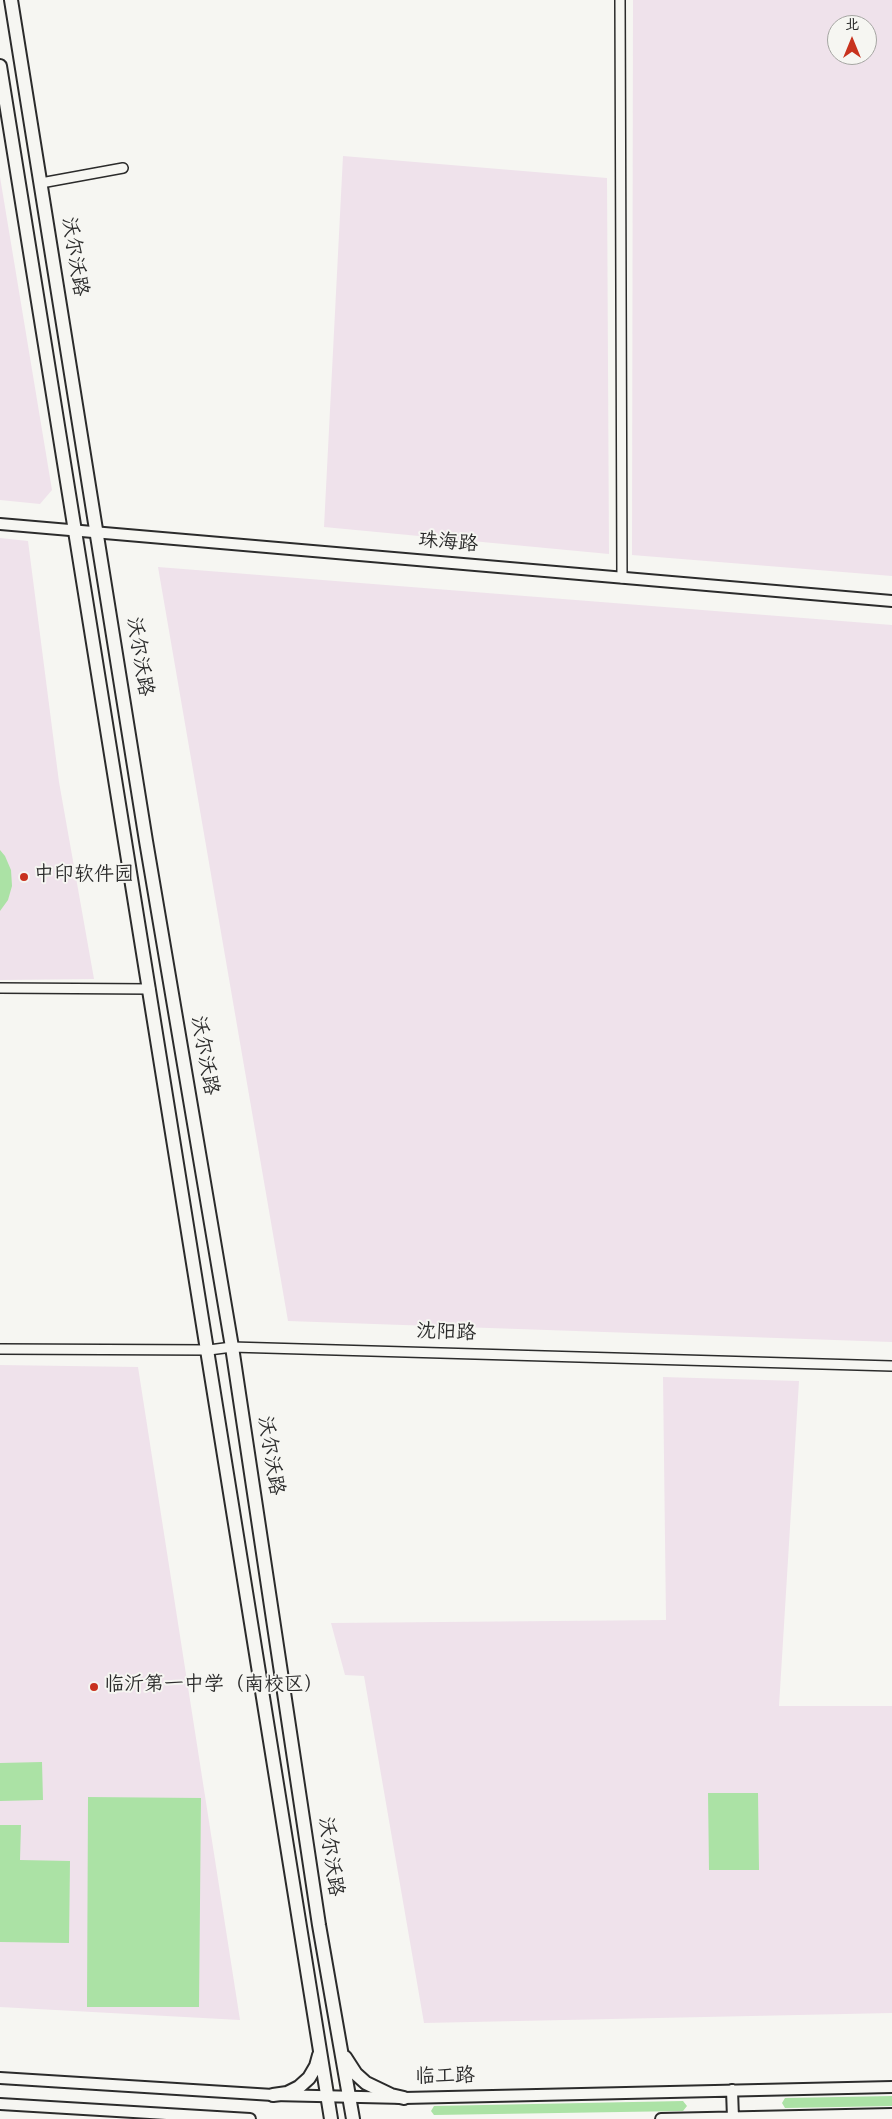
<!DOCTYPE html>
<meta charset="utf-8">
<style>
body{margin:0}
#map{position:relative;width:892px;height:2119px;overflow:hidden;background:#f6f6f2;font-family:Dekko,"LXGW WenKai TC",sans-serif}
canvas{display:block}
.north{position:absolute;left:827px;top:15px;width:50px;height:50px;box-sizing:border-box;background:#f6f6f2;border:1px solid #a5a5a2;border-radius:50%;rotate:0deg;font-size:14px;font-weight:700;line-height:20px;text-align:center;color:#2b2b2b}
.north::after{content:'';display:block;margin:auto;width:18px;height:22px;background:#c8321e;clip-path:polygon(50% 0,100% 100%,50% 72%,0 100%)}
</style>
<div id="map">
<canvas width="892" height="2119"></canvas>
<div class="north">北</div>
</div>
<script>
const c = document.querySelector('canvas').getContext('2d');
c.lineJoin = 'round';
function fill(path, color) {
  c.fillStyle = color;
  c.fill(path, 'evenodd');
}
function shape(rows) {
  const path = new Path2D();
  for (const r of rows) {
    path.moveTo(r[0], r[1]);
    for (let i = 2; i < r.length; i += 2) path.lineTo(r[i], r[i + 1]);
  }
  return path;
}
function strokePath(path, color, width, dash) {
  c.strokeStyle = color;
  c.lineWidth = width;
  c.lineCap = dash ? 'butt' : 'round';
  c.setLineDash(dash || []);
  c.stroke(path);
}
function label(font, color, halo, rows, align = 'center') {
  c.font = font + ' Dekko,"LXGW WenKai TC",sans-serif';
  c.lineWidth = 4;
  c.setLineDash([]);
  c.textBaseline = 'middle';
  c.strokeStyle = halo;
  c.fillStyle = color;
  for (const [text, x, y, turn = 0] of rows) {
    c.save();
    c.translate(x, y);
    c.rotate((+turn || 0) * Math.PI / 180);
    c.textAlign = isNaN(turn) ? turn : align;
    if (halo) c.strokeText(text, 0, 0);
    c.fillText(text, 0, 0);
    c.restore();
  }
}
fill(shape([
 [633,0,892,0,892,576,632,555],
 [837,25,867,25,867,55,837,55],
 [343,156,607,178,609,554,324,527],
 [0,177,52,490,40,504,0,500],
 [0,538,28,541,59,782,94,979,0,980],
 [158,567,892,625,892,1342,288,1321],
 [0,1365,138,1367,240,2020,0,2007],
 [663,1377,799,1381,779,1706,892,1706,892,2013,424,2023,364,1676,345,1675,331,1623,666,1620]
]), '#efe2eb');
fill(shape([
 [0,850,5,856,11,870,12,886,8,900,0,911],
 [42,1762,43,1800,0,1801,0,1763],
 [708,1793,758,1793,759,1870,709,1870],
 [88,1797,201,1798,199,2007,87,2007],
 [0,1825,21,1825,20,1860,70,1861,69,1943,0,1942],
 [892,2096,892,2106,785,2108,782,2103,785,2098],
 [683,2101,687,2106,683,2111,434,2115,431,2111,434,2106]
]), '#abe2a5');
const minor = shape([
 [620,0,622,578],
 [41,183,123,168],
 [0,988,150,989],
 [0,1349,209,1350,232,1347,892,1366]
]);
const major = shape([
 [0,524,892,601],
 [0,2078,273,2095,404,2098,892,2087],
 [732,2090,733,2118],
 [0,2104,250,2119],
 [661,2119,892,2114]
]);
const highway = shape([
 [11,0,146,841,232,1347,319,1925,353,2119],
 [0,66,331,2119],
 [345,2057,356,2074,366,2083,391,2095,404,2098],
 [273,2095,287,2093,299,2087,309,2078,316,2066,319,2055]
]);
strokePath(minor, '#2b2b2b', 12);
strokePath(major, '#2b2b2b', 14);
strokePath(highway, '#2b2b2b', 16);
strokePath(minor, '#f6f6f2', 9);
strokePath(major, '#f6f6f2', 10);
strokePath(highway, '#f6f6f2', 12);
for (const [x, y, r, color] of [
 [24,877,5,"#c8321e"],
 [94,1687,5,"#c8321e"]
]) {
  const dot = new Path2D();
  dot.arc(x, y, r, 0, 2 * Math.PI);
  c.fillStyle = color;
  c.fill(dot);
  strokePath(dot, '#f6f6f2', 2);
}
label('20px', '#2b2b2b', '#f6f6f2', [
 ["沃尔沃路",72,257,81],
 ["珠海路",448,545,5],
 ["沃尔沃路",137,657,81],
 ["沃尔沃路",202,1056,80],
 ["沈阳路",446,1335,2],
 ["沃尔沃路",268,1456,81],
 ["沃尔沃路",328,1857,82],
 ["临工路",445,2079,-1]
]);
label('20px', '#2b2b2b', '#f6f6f2', [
 ["中印软件园",34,877],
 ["临沂第一中学（南校区）",104,1687]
], 'left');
</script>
